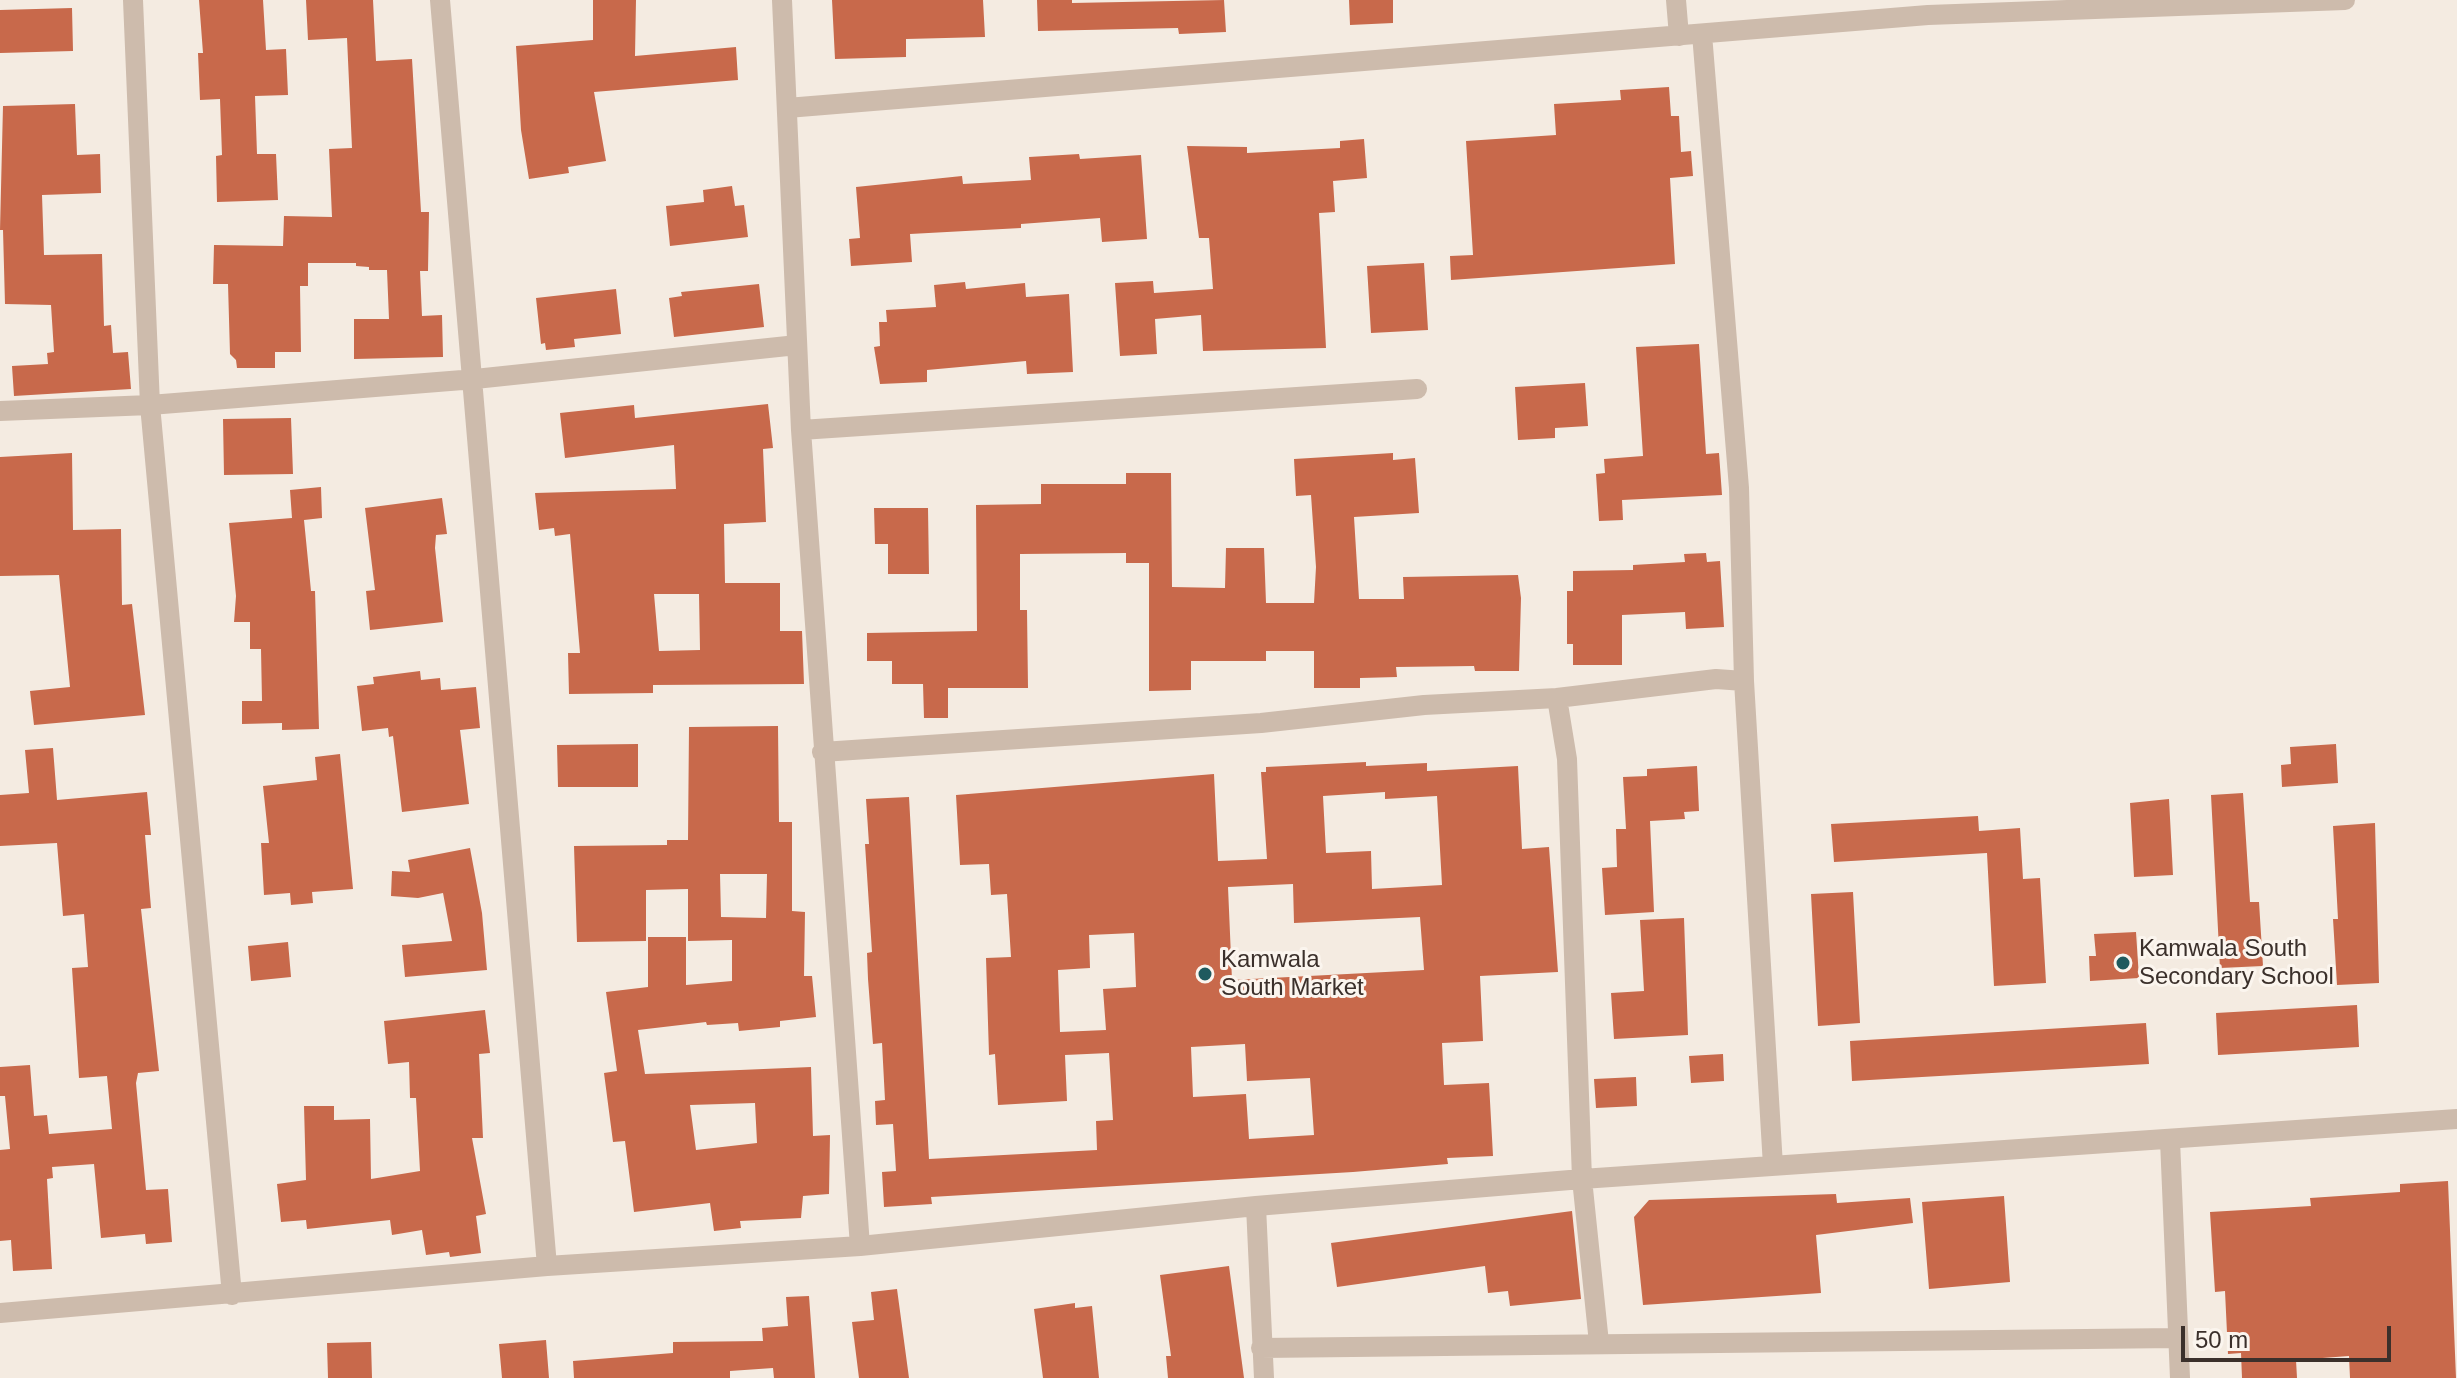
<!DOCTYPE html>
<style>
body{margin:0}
#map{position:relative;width:2457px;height:1378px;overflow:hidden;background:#f4ebe1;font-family:Arial,sans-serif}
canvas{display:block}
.scale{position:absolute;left:2181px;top:1326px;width:210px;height:36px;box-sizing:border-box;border:4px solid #3b302b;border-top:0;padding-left:10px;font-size:24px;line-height:28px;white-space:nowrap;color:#3b302b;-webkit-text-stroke:6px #fbf5ee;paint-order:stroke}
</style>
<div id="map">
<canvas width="2457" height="1378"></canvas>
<div class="scale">50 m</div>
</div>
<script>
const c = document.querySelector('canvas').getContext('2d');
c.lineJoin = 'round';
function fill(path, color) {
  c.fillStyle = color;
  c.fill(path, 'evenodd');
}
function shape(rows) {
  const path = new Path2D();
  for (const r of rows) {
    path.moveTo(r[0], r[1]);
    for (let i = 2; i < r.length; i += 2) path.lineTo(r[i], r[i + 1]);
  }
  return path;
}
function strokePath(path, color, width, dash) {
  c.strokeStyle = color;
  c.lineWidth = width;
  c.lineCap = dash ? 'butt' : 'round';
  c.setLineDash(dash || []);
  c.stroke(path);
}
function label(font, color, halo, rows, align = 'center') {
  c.font = font + ' Arial,sans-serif';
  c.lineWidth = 6;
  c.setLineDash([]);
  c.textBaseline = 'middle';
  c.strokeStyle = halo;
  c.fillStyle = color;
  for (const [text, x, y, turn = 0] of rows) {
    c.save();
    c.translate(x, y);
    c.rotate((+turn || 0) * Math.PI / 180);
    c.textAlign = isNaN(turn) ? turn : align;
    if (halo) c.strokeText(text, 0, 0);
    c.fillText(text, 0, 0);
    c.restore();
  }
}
fill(shape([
 [199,0,263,0,266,50,286,49,288,95,255,96,257,154,276,154,278,200,217,202,216,156,222,155,220,99,200,100,198,53,203,53],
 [306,0,373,0,376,61,412,59,421,212,429,212,428,271,420,271,422,316,442,315,443,357,354,359,354,319,389,319,387,270,369,270,369,267,356,266,356,263,308,263,308,286,300,286,301,352,275,352,275,368,237,368,236,360,230,354,228,284,213,284,214,245,283,246,284,216,332,217,329,149,352,148,347,38,308,40],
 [593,0,636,0,635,56,736,47,738,80,594,92,606,161,568,167,569,173,529,179,521,130,516,46,593,40],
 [832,0,983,0,985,37,906,39,906,57,835,59],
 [1037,0,1072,0,1072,3,1224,0,1226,32,1179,34,1178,28,1038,31],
 [1349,0,1393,0,1393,23,1350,25],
 [72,8,73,51,0,53,0,10],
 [1669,87,1671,116,1679,116,1681,152,1691,151,1693,176,1670,178,1675,264,1451,280,1450,256,1473,255,1466,141,1556,135,1554,104,1621,100,1620,90],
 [75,104,77,155,100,154,101,193,42,195,44,255,102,254,104,326,111,325,113,353,128,352,131,389,14,396,12,366,48,364,47,353,54,352,51,305,5,304,3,230,0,230,3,106],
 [1364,139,1367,178,1333,181,1335,212,1319,213,1326,348,1203,351,1201,315,1155,319,1157,354,1120,356,1115,283,1153,281,1154,293,1213,289,1209,238,1199,238,1187,146,1247,147,1247,153,1340,148,1340,141],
 [1079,154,1080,159,1141,155,1147,239,1102,242,1100,218,1021,224,1021,228,910,234,912,262,851,266,849,239,860,238,856,187,962,176,963,184,1031,180,1029,157],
 [732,186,735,206,744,205,748,237,670,246,666,206,704,202,703,190],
 [1424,263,1428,330,1371,333,1367,266],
 [965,282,966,289,1025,283,1026,297,1069,294,1073,372,1027,374,1026,361,927,370,927,382,880,384,874,347,880,346,879,322,887,322,886,310,936,307,934,285],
 [759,284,764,327,674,337,669,298,682,296,681,292],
 [616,289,621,334,574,339,575,347,546,350,545,343,541,344,536,298],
 [1699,344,1706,454,1719,453,1722,495,1622,500,1623,520,1599,521,1596,474,1605,473,1604,459,1643,456,1636,347],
 [1585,383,1588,426,1555,428,1555,438,1518,440,1515,387],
 [768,404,773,448,763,449,766,522,724,524,725,583,780,583,780,631,802,631,804,684,653,685,653,693,569,694,568,653,580,653,570,534,555,536,554,528,539,530,535,493,676,489,674,445,565,458,560,413,634,405,635,418],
 [654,594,699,594,700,650,659,651],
 [291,418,293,474,224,475,223,419],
 [72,453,73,530,121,529,122,605,132,604,145,715,34,725,30,691,70,687,59,575,0,576,0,457],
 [1393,453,1393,460,1415,458,1419,513,1354,517,1359,599,1404,599,1403,577,1518,575,1521,598,1519,671,1475,671,1474,666,1396,667,1397,677,1360,678,1360,688,1314,688,1314,651,1266,651,1266,661,1191,661,1191,690,1149,691,1149,563,1126,563,1126,553,1020,554,1020,610,1027,610,1028,688,948,688,948,718,924,718,923,684,892,684,892,661,867,661,867,633,977,631,976,505,1041,504,1041,484,1126,484,1126,473,1171,473,1172,587,1225,588,1226,548,1264,548,1266,603,1314,603,1316,567,1311,495,1296,496,1294,459],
 [321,487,322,518,304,520,311,591,315,591,319,729,282,730,282,723,242,724,242,701,262,701,261,649,250,649,250,622,234,622,236,596,229,523,292,518,290,490],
 [442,498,447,534,436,535,435,548,443,622,370,630,366,591,375,590,365,508],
 [874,508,928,508,929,574,888,574,888,544,875,544],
 [1706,553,1707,562,1720,561,1724,627,1686,629,1685,612,1622,615,1622,665,1573,665,1573,644,1567,644,1567,591,1573,591,1573,571,1633,570,1633,565,1685,562,1684,554],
 [420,671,421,680,440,678,441,690,476,687,480,728,460,730,469,804,402,812,393,736,389,737,388,728,362,731,357,686,374,684,373,677],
 [778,726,779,822,792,822,792,911,805,912,804,976,812,976,816,1017,780,1021,780,1027,739,1031,738,1023,707,1025,706,1022,638,1030,645,1074,811,1067,813,1136,830,1135,829,1194,803,1196,801,1218,740,1221,741,1228,714,1231,710,1203,634,1212,625,1141,613,1142,604,1073,617,1071,606,992,648,987,648,937,686,937,686,985,732,981,732,940,688,941,688,889,646,890,646,941,577,942,574,846,667,845,667,840,688,840,689,727],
 [720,874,767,874,766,918,721,917],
 [755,1103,757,1143,696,1150,690,1105],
 [638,744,638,787,558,787,557,745],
 [2336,744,2338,783,2282,787,2281,765,2291,764,2290,747],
 [53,748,57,800,147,792,151,835,145,835,151,908,141,909,159,1071,138,1073,136,1083,146,1190,168,1189,172,1242,146,1244,145,1234,101,1238,94,1164,52,1167,53,1178,47,1179,52,1269,13,1271,11,1240,0,1241,0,1150,10,1149,5,1096,0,1096,0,1067,30,1065,34,1116,47,1115,49,1134,112,1129,107,1076,79,1078,72,968,88,967,84,914,63,916,57,843,0,846,0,795,29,793,25,750],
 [340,754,353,889,312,892,313,903,291,905,290,893,264,895,261,843,269,843,263,786,317,780,315,757],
 [1366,762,1366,766,1427,763,1427,771,1518,766,1522,849,1549,847,1558,972,1480,976,1483,1041,1442,1043,1444,1085,1489,1083,1493,1156,1447,1158,1448,1164,1353,1172,931,1197,932,1204,884,1207,882,1172,896,1171,893,1124,876,1125,875,1101,885,1100,882,1043,873,1044,868,979,867,953,872,952,865,844,869,844,866,799,909,797,929,1159,1097,1150,1096,1121,1113,1120,1109,1053,1065,1055,1067,1101,998,1105,995,1054,989,1055,986,958,1011,957,1007,894,991,895,989,864,960,865,956,795,1214,774,1218,861,1267,859,1261,772,1266,772,1266,767],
 [1385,792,1385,799,1437,796,1442,885,1372,889,1371,851,1326,853,1323,796],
 [1293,884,1294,923,1420,917,1424,970,1232,980,1228,887],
 [1134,933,1136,987,1103,989,1106,1030,1060,1032,1058,970,1090,968,1089,935],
 [1245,1044,1247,1081,1310,1078,1314,1135,1249,1139,1246,1094,1193,1097,1191,1047],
 [1697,766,1699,811,1684,812,1685,819,1650,821,1654,912,1605,915,1602,868,1617,867,1616,829,1626,829,1623,777,1647,776,1647,769],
 [2243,793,2250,902,2259,902,2263,966,2220,968,2211,795],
 [2169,799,2173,875,2134,877,2130,803],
 [1978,816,1979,831,2020,828,2023,879,2040,878,2046,983,1994,986,1987,853,1834,862,1831,824],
 [2375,823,2379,983,2337,985,2333,919,2338,919,2333,826],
 [470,848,482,913,487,970,405,977,402,945,452,941,443,893,418,898,391,896,392,871,410,872,408,860],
 [1853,892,1860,1023,1818,1026,1811,894],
 [1684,918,1688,1035,1614,1039,1611,993,1644,991,1640,920],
 [2136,932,2139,978,2090,981,2089,956,2096,956,2094,934],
 [288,942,291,977,251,981,248,946],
 [2357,1005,2359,1047,2218,1055,2216,1013],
 [485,1010,490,1053,479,1054,483,1138,472,1138,486,1214,476,1216,481,1253,450,1257,449,1252,426,1255,422,1230,392,1235,390,1220,307,1229,306,1220,281,1222,277,1184,306,1180,304,1106,334,1106,334,1120,370,1119,371,1179,420,1171,416,1098,410,1098,409,1062,388,1064,384,1021],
 [2146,1023,2149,1064,1852,1081,1850,1041],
 [1723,1054,1724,1081,1691,1083,1689,1056],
 [1636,1077,1637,1106,1596,1108,1594,1079],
 [2448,1181,2456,1378,2350,1378,2349,1356,2296,1360,2297,1378,2242,1378,2241,1353,2228,1354,2225,1291,2215,1292,2210,1212,2311,1206,2310,1198,2400,1192,2400,1184],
 [1836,1194,1837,1203,1910,1198,1913,1223,1816,1235,1821,1293,1643,1305,1634,1217,1649,1200],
 [2004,1196,2010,1282,1929,1289,1922,1202],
 [1572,1211,1581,1299,1510,1306,1508,1291,1488,1293,1485,1266,1337,1287,1331,1243],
 [1229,1266,1244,1378,1168,1378,1166,1356,1171,1356,1160,1275],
 [897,1289,909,1378,859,1378,852,1322,874,1320,871,1292],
 [809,1296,815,1378,774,1378,773,1368,730,1371,730,1378,574,1378,573,1361,673,1353,673,1342,763,1341,762,1328,788,1326,786,1297],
 [1075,1303,1075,1308,1092,1306,1099,1378,1043,1378,1034,1309],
 [546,1340,549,1378,502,1378,499,1344],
 [371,1342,372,1378,328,1378,327,1343]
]), '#c8694b');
strokePath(shape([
 [133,0,150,405,232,1295],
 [440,0,547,1266],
 [782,0,801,430,860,1246],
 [1676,0,1679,36],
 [787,108,1928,15,2345,0],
 [0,411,150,405,475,379,797,345],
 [801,430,1417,389],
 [1744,681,1773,1166],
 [1557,698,1716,679,1744,681,1739,488,1702,34],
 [822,752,1261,723,1424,705,1557,698,1567,759,1582,1179,1599,1343],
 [2170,1140,2180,1378],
 [1256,1206,1264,1378],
 [0,1313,547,1266,860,1246,1256,1206,1582,1179,2457,1119],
 [1261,1348,2177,1338]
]), '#cdbbac', 20);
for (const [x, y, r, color] of [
 [2123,963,8,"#1f5a5e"],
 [1205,974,8,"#1f5a5e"]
]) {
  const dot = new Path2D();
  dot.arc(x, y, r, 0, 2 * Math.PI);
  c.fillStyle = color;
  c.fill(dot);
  strokePath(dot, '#fbf5ee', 3);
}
label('24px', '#3b302b', '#fbf5ee', [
 ["Kamwala South",2139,949],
 ["Secondary School",2139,977],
 ["Kamwala",1221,960],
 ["South Market",1221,988]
], 'left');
</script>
